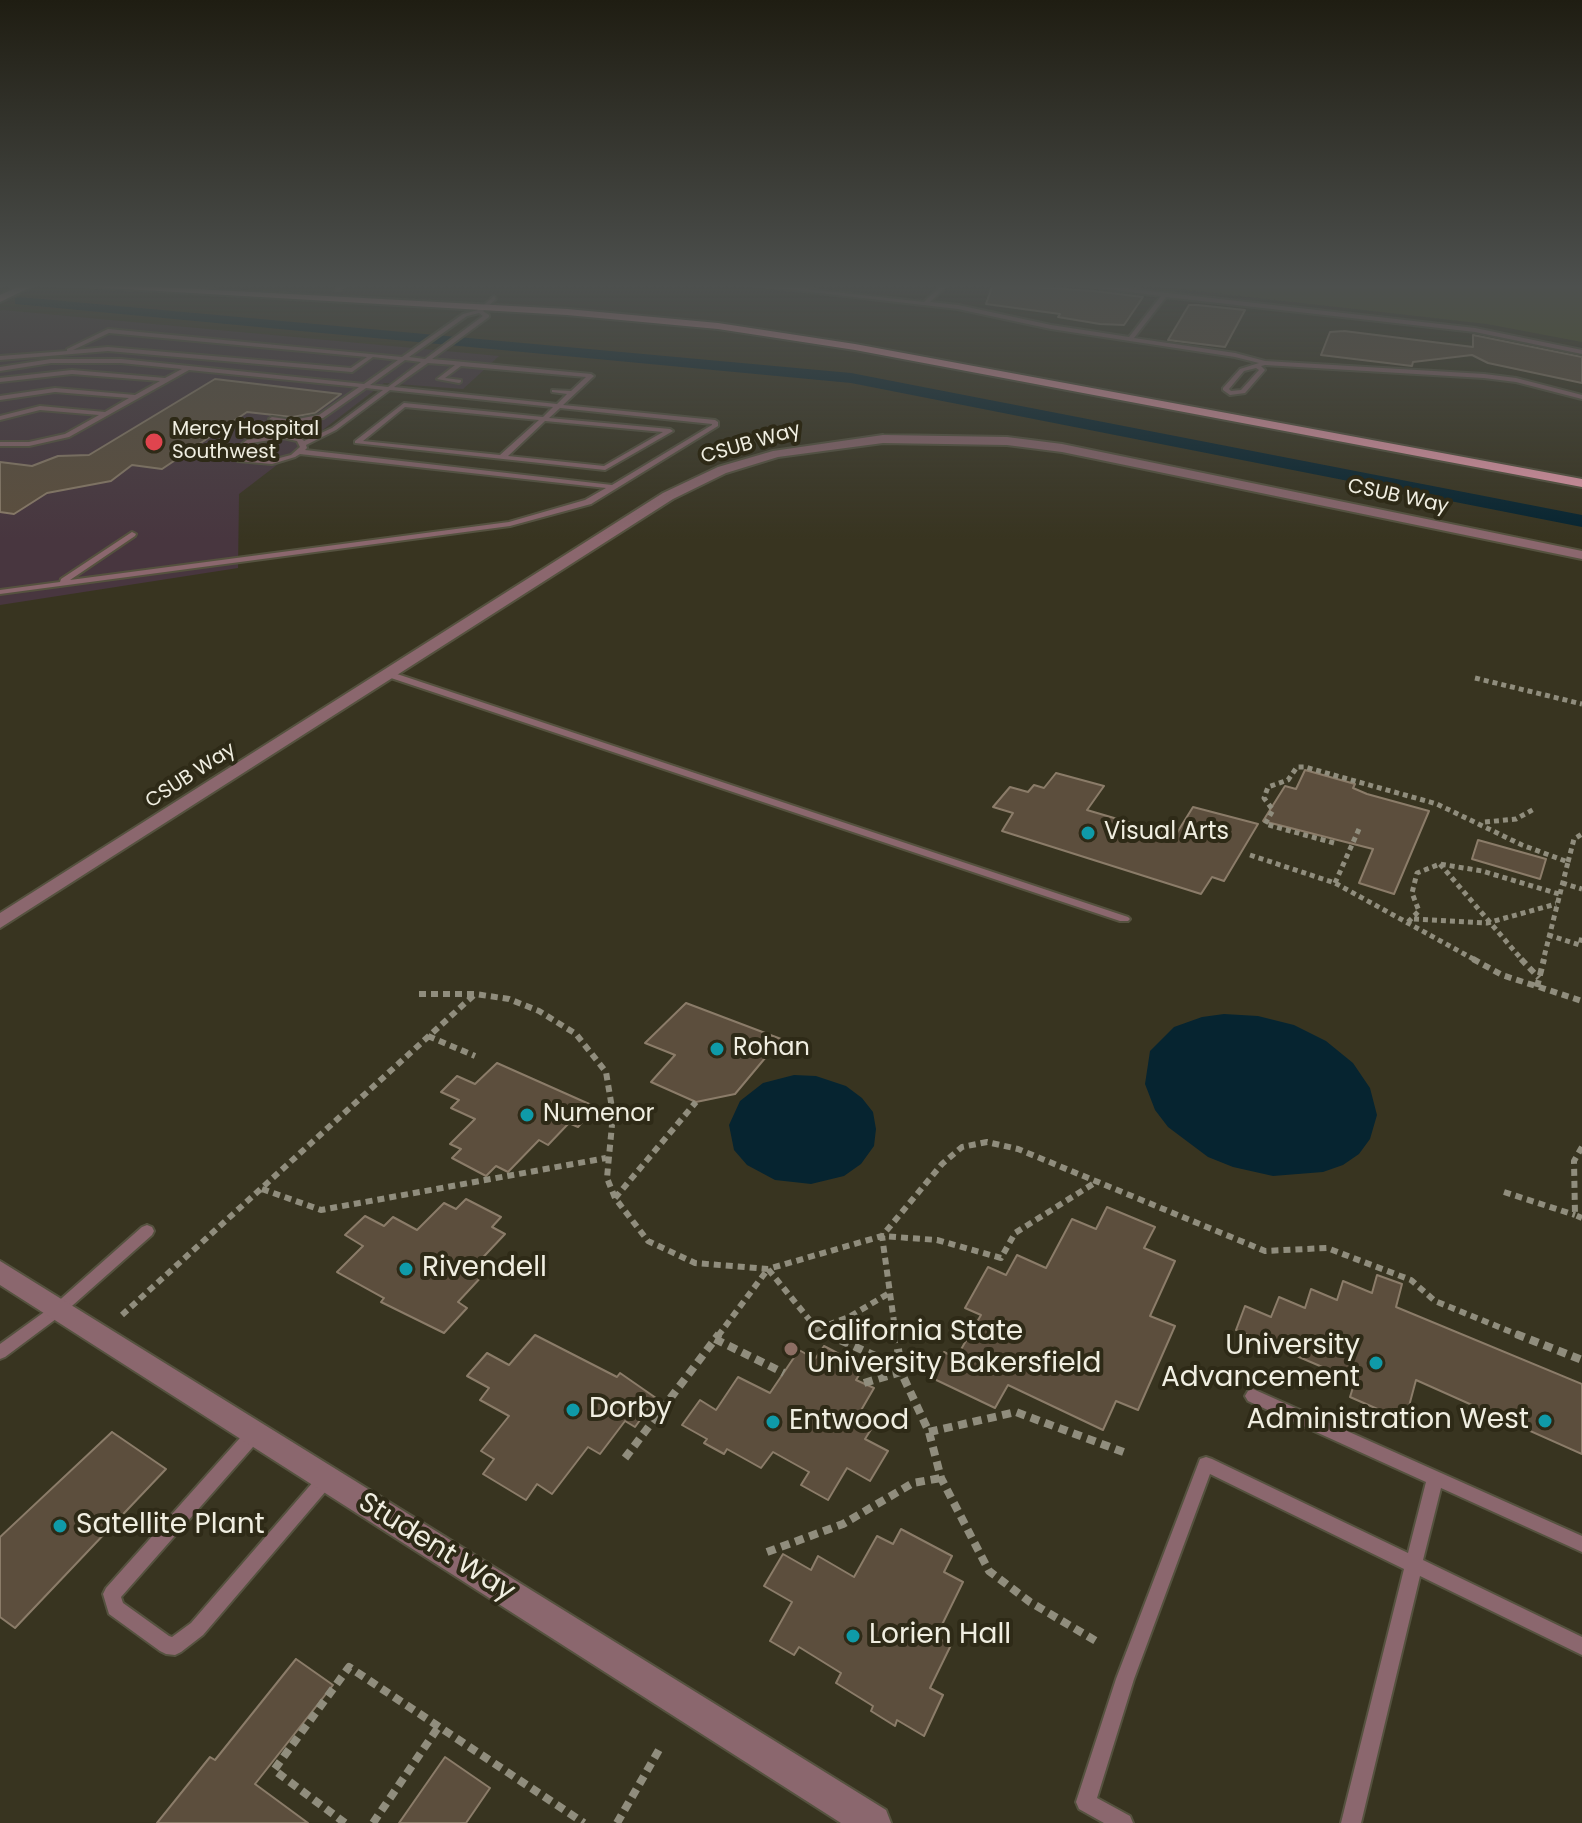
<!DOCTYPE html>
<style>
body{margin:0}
canvas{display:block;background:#383420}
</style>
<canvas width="1582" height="1823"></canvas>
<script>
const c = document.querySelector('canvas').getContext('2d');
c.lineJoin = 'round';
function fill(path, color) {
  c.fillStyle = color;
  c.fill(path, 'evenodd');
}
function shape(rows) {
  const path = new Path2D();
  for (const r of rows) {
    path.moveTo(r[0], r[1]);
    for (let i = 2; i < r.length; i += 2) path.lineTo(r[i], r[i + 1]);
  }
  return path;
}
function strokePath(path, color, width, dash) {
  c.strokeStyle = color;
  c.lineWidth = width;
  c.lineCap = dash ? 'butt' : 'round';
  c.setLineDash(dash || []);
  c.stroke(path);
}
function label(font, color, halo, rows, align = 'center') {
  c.font = font + ' Poppins,sans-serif';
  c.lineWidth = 8;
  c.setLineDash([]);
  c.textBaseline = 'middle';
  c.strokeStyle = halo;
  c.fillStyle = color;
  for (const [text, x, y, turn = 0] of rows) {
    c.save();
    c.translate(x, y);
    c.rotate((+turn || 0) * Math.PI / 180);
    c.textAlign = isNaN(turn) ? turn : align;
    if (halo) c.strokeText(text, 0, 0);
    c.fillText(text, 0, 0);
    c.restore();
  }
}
fill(shape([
 [0,311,2,310,499,356,463,389,384,383,239,494,238,568,0,605]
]), '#48363f');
fill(shape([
 [1135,284,1582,284,1582,342,1487,324]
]), '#4a501e');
fill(shape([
 [1224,1014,1258,1016,1294,1025,1326,1041,1353,1063,1370,1088,1377,1115,1370,1139,1359,1154,1343,1165,1323,1172,1273,1176,1233,1167,1208,1157,1168,1127,1155,1110,1145,1084,1150,1051,1174,1027,1202,1017],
 [794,1075,816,1076,846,1086,862,1098,873,1112,876,1129,874,1146,861,1164,844,1176,811,1184,775,1180,747,1165,734,1150,729,1125,740,1101,763,1083]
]), '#062430');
fill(shape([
 [20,297,851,373,1582,515,1582,527,851,383,15,304,15,298,20,297]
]), '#062430');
const building = shape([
 [993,284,1094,291,1143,297,1124,325,1100,324,1058,317,1060,314,986,304,993,284],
 [1189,305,1197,305,1245,310,1225,347,1168,340,1189,305],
 [1344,331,1473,347,1473,335,1582,357,1582,383,1488,363,1472,355,1413,362,1412,366,1321,355,1330,332,1344,331],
 [215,379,341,394,315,413,292,417,247,412,162,469,132,465,111,481,47,493,14,514,0,512,0,462,32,466,58,456,89,455,215,379],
 [1305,770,1355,784,1353,788,1367,794,1429,811,1394,894,1359,883,1373,849,1263,821,1285,786,1296,789,1305,770],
 [1056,773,1104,786,1087,810,1175,836,1193,807,1258,824,1224,881,1212,877,1201,894,1002,831,1013,813,993,807,1010,787,1028,792,1034,785,1044,788,1056,773],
 [1478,840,1546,859,1540,879,1472,859,1478,840],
 [686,1003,781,1039,735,1094,696,1102,651,1082,675,1055,645,1043,686,1003],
 [497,1063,596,1107,578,1127,569,1123,548,1145,539,1140,508,1172,496,1166,486,1176,452,1158,461,1149,450,1144,475,1119,451,1108,459,1100,441,1092,457,1076,475,1084,497,1063],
 [466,1199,501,1217,492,1227,505,1234,472,1269,483,1275,458,1302,467,1308,444,1333,381,1302,384,1298,337,1272,363,1246,345,1235,365,1216,384,1226,393,1217,417,1230,444,1203,456,1209,466,1199],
 [1107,1207,1155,1227,1144,1248,1175,1261,1150,1316,1175,1326,1138,1410,1116,1401,1103,1430,1008,1385,995,1408,930,1377,944,1352,956,1358,981,1315,965,1308,988,1267,1006,1275,1017,1255,1046,1268,1072,1219,1096,1229,1107,1207],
 [1377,1275,1402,1284,1396,1307,1582,1384,1582,1454,1416,1380,1405,1421,1350,1397,1355,1381,1236,1330,1245,1306,1271,1317,1279,1297,1305,1308,1311,1289,1337,1300,1343,1281,1372,1293,1377,1275],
 [535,1335,617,1377,620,1373,656,1398,635,1427,625,1421,600,1454,588,1447,552,1494,537,1484,526,1500,483,1474,494,1459,481,1451,509,1416,480,1400,489,1388,467,1376,487,1353,509,1365,535,1335],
 [824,1346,864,1367,856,1380,874,1388,856,1419,872,1428,865,1439,888,1451,870,1481,847,1468,828,1500,801,1485,809,1472,773,1452,761,1468,727,1449,724,1454,704,1443,707,1439,682,1425,700,1400,716,1410,738,1377,770,1393,799,1350,815,1359,824,1346],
 [112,1432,166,1469,15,1628,0,1617,0,1537,112,1432],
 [901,1529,952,1556,944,1572,963,1582,936,1637,951,1645,930,1688,943,1695,924,1736,897,1720,895,1726,871,1711,873,1706,836,1683,841,1673,799,1647,794,1655,770,1641,792,1602,764,1586,783,1554,811,1570,818,1556,854,1577,877,1536,893,1544,901,1529],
 [296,1659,333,1685,255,1784,308,1823,157,1823,210,1757,215,1760,296,1659],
 [445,1757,490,1788,466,1823,399,1823,445,1757]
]);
fill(building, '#5c4e3d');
strokePath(building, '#8b7c69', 2);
const service = shape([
 [340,284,346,284,340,290,336,290,340,284],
 [742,284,762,284,924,302,943,284,948,284,930,302,958,305,1051,325,1129,337,1161,296,1070,284,1088,284,1475,328,1582,350,1582,354,1475,332,1166,297,1134,338,1235,353,1265,361,1484,374,1516,378,1582,395,1582,399,1516,382,1484,378,1265,365,1261,366,1265,370,1245,393,1230,395,1223,390,1223,388,1240,369,1259,363,1235,357,1051,329,958,309,742,284],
 [1256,368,1259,370,1241,390,1231,391,1229,389,1244,371,1256,368],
 [494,296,496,299,483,311,489,315,489,317,432,359,591,374,594,376,593,377,563,405,715,420,718,422,718,426,591,504,510,526,0,594,0,590,60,582,61,579,132,532,136,534,135,536,70,580,509,522,585,500,606,488,300,454,295,457,272,464,238,461,230,453,247,440,283,434,302,439,304,441,332,428,383,390,366,388,323,418,292,424,269,419,272,417,292,420,319,415,359,387,189,370,69,437,29,446,0,446,0,442,29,442,65,434,99,415,40,410,0,420,0,416,40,406,105,412,129,398,55,392,0,400,0,396,55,388,135,395,160,381,72,374,0,382,0,378,72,370,165,378,182,369,121,363,51,363,0,371,0,367,51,359,121,359,364,384,398,360,373,357,352,372,108,351,0,360,0,356,67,351,67,349,108,329,402,357,463,314,478,310,494,296],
 [479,313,483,316,425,359,409,357,467,316,479,313],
 [109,333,367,357,351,368,108,347,73,350,109,333],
 [405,360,421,362,388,387,370,385,405,360],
 [428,363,455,365,437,379,459,383,461,382,461,380,445,378,461,366,586,377,571,391,552,390,552,392,567,394,557,404,394,387,428,363],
 [390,390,553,407,543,417,404,403,355,441,355,443,605,470,673,431,670,429,549,418,560,408,712,424,712,425,612,485,305,450,307,448,306,445,336,430,390,390],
 [405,407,539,420,500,455,363,441,405,407],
 [545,421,663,432,604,466,508,456,545,421],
 [283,438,297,441,300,447,291,455,272,460,242,458,237,453,251,443,283,438],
 [388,671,1128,917,1130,919,1128,921,1120,921,385,676,385,672,388,671],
 [147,1225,152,1227,154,1231,152,1235,64,1313,5,1357,0,1359,0,1344,54,1305,142,1227,147,1225],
 [1253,1389,1582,1536,1582,1552,1441,1488,1423,1560,1582,1637,1582,1655,1420,1576,1361,1823,1341,1823,1404,1569,1210,1474,1134,1679,1097,1798,1130,1816,1133,1823,1104,1823,1079,1809,1076,1802,1116,1679,1200,1459,1206,1457,1212,1459,1408,1553,1426,1482,1248,1401,1245,1396,1248,1391,1253,1389],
 [254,1427,260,1429,262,1434,260,1439,121,1597,123,1603,169,1636,172,1637,191,1623,320,1474,326,1471,332,1474,334,1479,332,1484,203,1635,181,1652,175,1655,166,1654,160,1651,109,1614,103,1594,106,1588,248,1429,254,1427]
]);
const minor = shape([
 [883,435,1007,437,1062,444,1582,551,1582,559,1062,452,1007,445,883,443,778,457,726,473,673,499,0,928,0,913,663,493,718,467,773,451,883,435],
 [0,1261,886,1810,891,1823,841,1823,0,1285,0,1261]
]);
const secondary = shape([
 [24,284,37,284,0,302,0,295,24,284]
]);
const primary = shape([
 [40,284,104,284,567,309,718,323,855,344,1582,479,1582,487,855,350,718,329,567,315,40,284]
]);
strokePath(service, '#55523f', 4);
strokePath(minor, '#55523f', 4);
strokePath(secondary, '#55523f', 4);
strokePath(primary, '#55523f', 4);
strokePath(shape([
 [1475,678,1582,704],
 [1485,822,1516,819,1536,808],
 [1334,843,1265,824,1273,810,1264,798,1268,787,1288,780,1297,767,1305,767,1437,804,1522,845,1568,862,1543,961],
 [1250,855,1335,883,1477,961],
 [1568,862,1574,839,1582,834],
 [1440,864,1523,961],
 [1335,883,1359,829],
 [1562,883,1582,889],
 [1414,919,1487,923,1556,904],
 [1408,922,1419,911,1412,893,1417,873,1440,864,1482,871,1559,894],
 [1548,935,1580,945,1582,936]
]), '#908d7d', 5, [5, 4]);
strokePath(shape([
 [1473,959,1502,975,1582,1001],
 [1521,959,1539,978],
 [1537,987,1544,959],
 [419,994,475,994,509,999,539,1011,576,1034,606,1072,613,1114,607,1178,615,1198,648,1241,695,1263,768,1269,882,1236,942,1164,962,1147,987,1142,1018,1149,1265,1251,1327,1248,1411,1280,1435,1301,1521,1336],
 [428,1036,475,1056],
 [1582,1147,1574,1161,1575,1215,1582,1218],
 [262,1189,321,1210,606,1158],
 [1504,1192,1575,1215],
 [615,1198,696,1102],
 [122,1315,474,995],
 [817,1329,849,1317,891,1292],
 [718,1336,768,1269,817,1329,831,1336],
 [896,1336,882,1236,937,1240,1001,1258,1015,1233,1096,1182]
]), '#908d7d', 6, [7, 5]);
strokePath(shape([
 [827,1334,886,1361,900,1361],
 [896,1334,901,1372,929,1432,941,1478,989,1571,1030,1602,1096,1641],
 [1516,1334,1582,1360],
 [715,1339,784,1373],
 [864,1383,901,1372],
 [929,1432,1016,1412,1126,1453],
 [625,1458,719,1334],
 [767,1552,843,1524,913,1483,941,1478],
 [345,1823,274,1770,349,1667,584,1823],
 [373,1823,439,1726],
 [617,1823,660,1748]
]), '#908d7d', 8, [9, 6]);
fill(service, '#8b676e');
fill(minor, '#8b676e');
fill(secondary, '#bb828e');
fill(primary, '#e097a7');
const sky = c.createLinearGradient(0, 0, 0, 540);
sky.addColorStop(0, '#1f1d12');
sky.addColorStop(0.53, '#4d504e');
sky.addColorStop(1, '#4d504e00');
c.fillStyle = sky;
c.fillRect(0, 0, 1582, 540);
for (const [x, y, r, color] of [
 [154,442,10,"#e0444e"],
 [1088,833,8,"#0f9aa8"],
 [717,1049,8,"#0f9aa8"],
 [527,1115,8,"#0f9aa8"],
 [406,1269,8,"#0f9aa8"],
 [791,1349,8,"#8d6e63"],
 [1376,1363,8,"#0f9aa8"],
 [573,1410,8,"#0f9aa8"],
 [1545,1421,8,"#0f9aa8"],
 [773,1422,8,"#0f9aa8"],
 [60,1526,8,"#0f9aa8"],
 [853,1636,8,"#0f9aa8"]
]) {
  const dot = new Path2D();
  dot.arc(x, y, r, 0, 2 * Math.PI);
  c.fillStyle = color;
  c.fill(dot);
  strokePath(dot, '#2e2a17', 3);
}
label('20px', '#f0eee1', '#2e2a17', [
 ["Mercy Hospital",172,430],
 ["Southwest",172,453]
], 'left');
label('20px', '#f0eee1', '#2e2a17', [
 ["CSUB Way",751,444,-16],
 ["CSUB Way",1398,497,12],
 ["CSUB Way",191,776,-33]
]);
label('24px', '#f0eee1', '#2e2a17', [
 ["Visual Arts",1104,833],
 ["Rohan",733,1049],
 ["Numenor",543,1115]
], 'left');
label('28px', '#f0eee1', '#2e2a17', [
 ["Rivendell",422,1269],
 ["California State",807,1333],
 ["University Bakersfield",807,1365],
 ["University",1360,1347,"right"],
 ["Advancement",1360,1379,"right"],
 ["Dorby",589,1410],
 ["Administration West",1529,1421,"right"],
 ["Entwood",789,1422],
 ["Satellite Plant",76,1526],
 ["Lorien Hall",869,1636]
], 'left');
label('28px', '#f0eee1', '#2e2a17', [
 ["Student Way",436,1548,32]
]);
</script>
